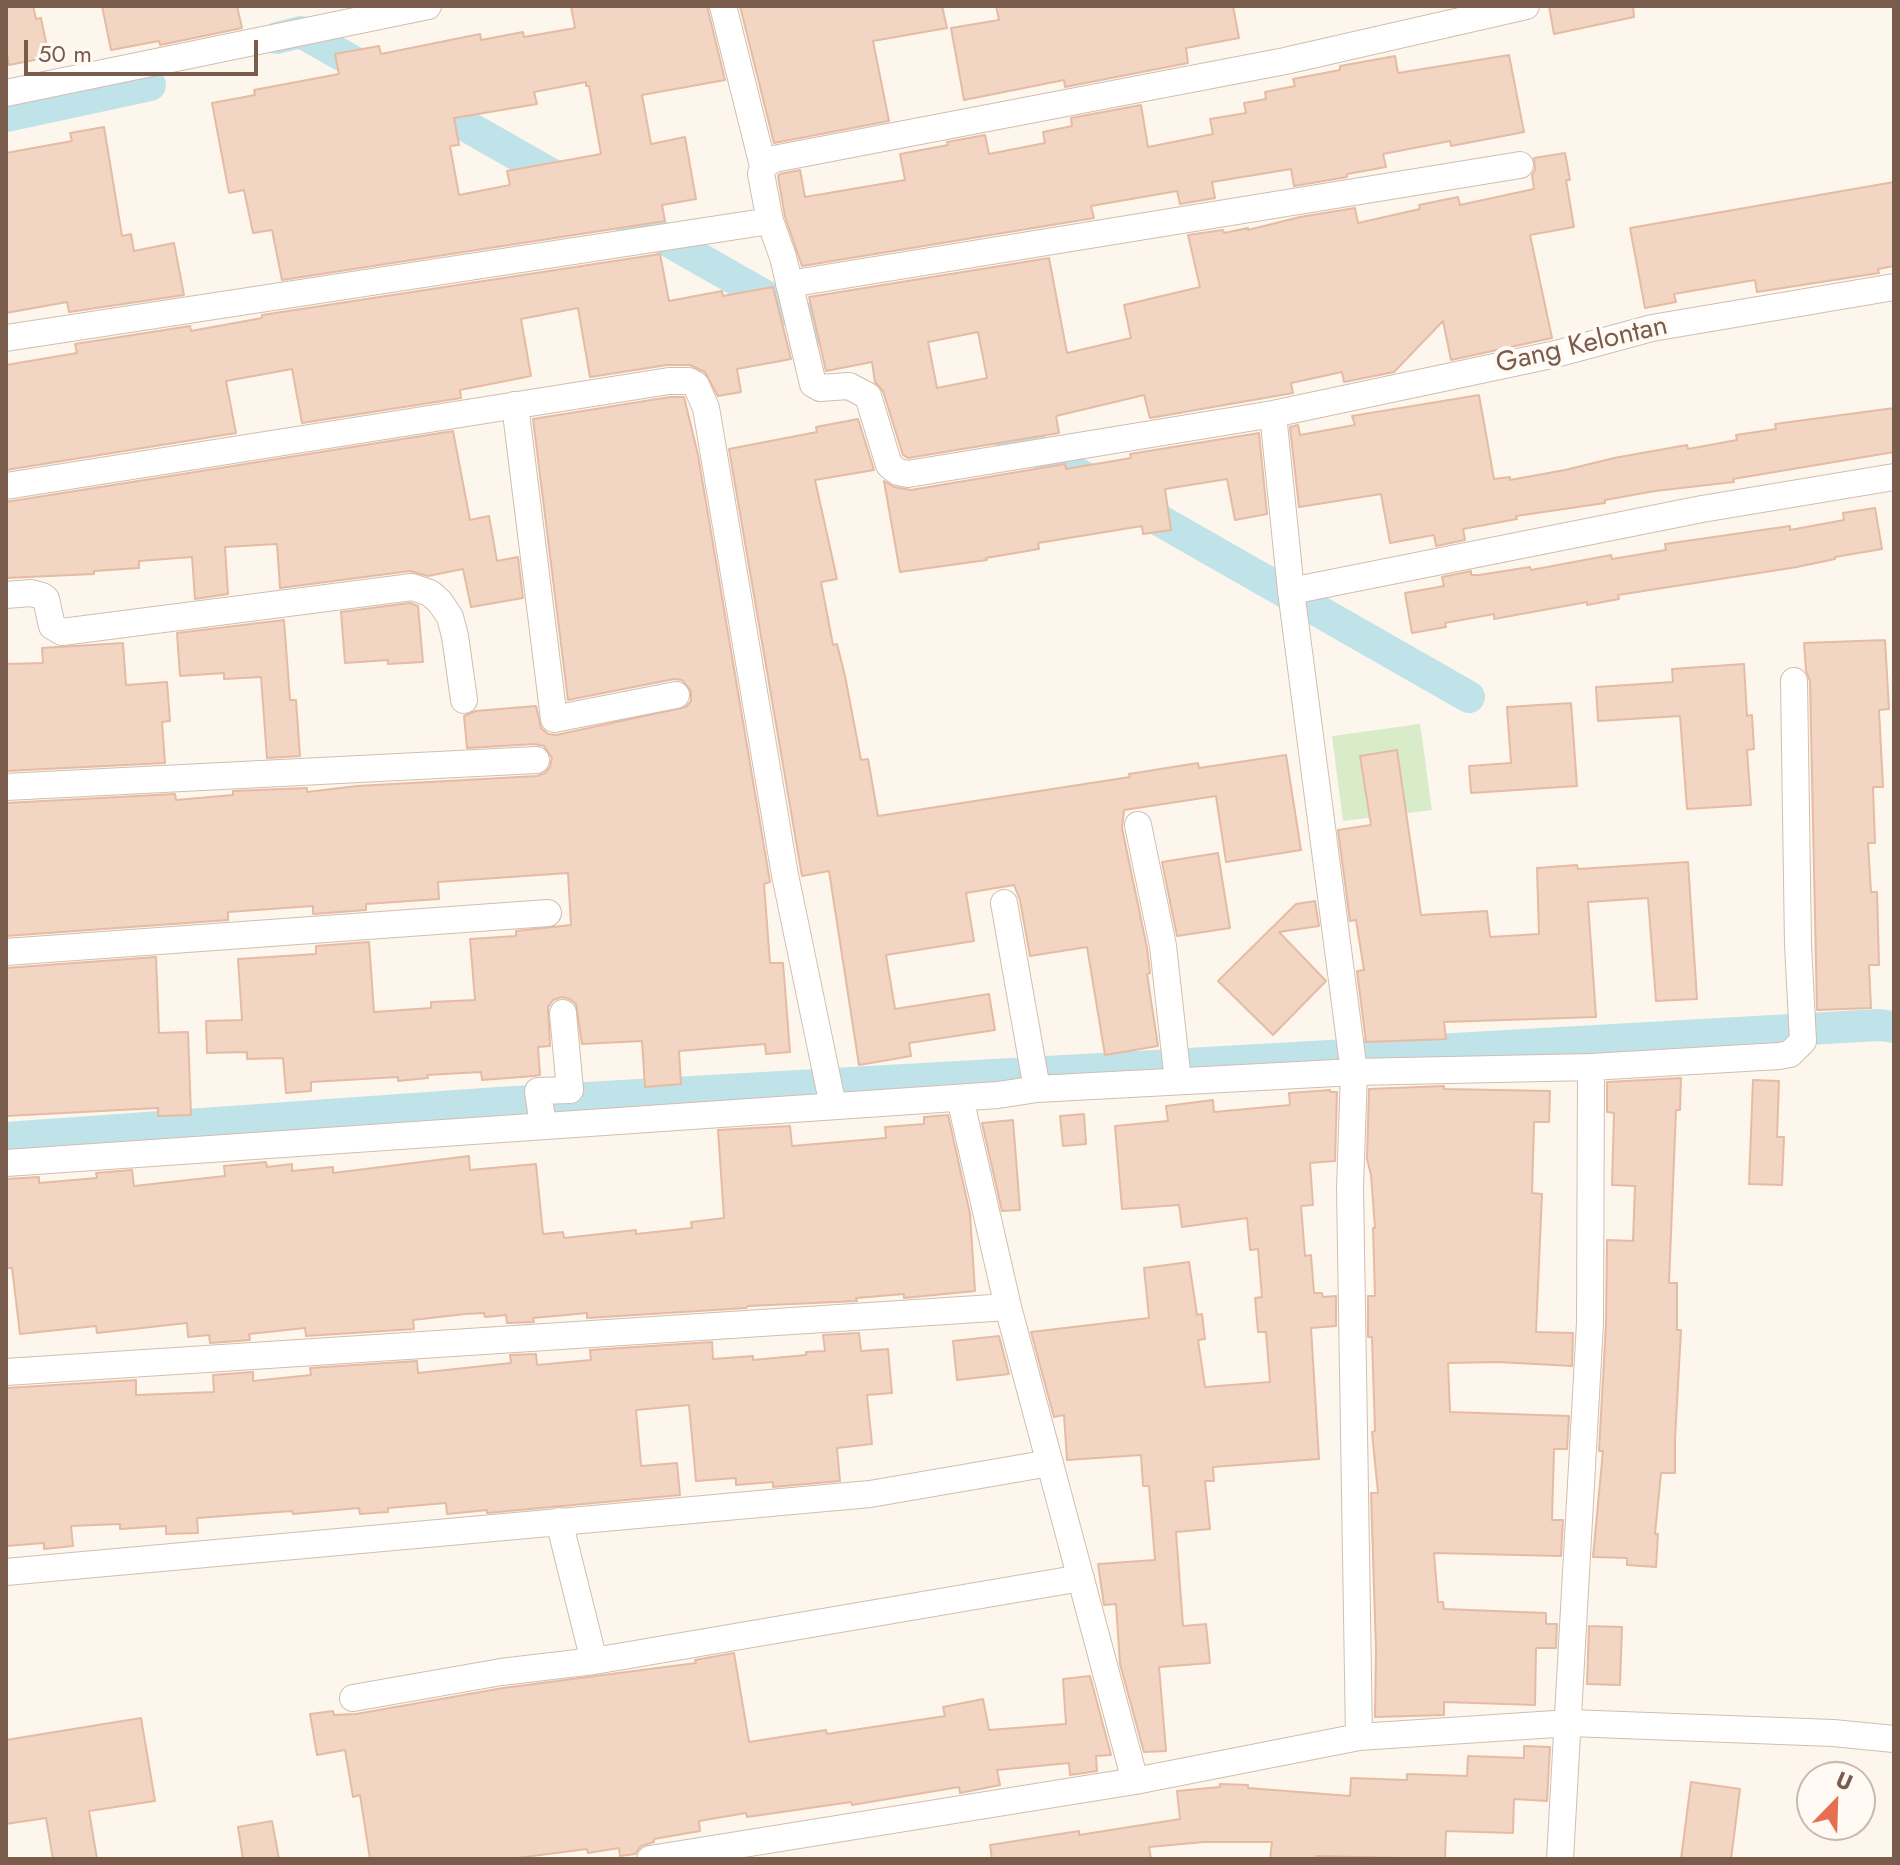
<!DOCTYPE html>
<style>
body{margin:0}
#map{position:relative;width:1900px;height:1865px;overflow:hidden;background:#fdf6ec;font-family:Jost,sans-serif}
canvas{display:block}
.frame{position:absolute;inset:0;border:8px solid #7a5c4d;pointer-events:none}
.north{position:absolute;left:1796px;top:1761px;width:80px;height:80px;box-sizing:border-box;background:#fffaf3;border:2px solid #cabbb1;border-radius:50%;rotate:23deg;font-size:22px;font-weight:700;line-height:32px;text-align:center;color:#7a5c4d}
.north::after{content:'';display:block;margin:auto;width:28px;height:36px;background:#e76f51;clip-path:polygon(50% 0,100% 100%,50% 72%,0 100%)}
.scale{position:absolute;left:24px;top:40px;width:234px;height:36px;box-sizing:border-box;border:4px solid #7a5c4d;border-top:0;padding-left:10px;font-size:24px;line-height:28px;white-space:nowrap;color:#7a5c4d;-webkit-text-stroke:6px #fffaf3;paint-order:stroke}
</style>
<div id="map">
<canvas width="1900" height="1865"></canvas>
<div class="frame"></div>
<div class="north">U</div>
<div class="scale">50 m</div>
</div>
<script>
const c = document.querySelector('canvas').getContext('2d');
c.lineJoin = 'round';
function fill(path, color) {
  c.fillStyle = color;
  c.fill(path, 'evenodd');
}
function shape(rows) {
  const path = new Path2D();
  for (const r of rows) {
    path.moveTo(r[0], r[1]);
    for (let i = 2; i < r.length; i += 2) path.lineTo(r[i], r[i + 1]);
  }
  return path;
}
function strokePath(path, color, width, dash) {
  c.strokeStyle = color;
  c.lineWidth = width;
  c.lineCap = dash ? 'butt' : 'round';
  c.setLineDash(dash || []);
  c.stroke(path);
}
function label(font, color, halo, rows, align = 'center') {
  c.font = font + ' Jost,sans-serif';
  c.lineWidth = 8;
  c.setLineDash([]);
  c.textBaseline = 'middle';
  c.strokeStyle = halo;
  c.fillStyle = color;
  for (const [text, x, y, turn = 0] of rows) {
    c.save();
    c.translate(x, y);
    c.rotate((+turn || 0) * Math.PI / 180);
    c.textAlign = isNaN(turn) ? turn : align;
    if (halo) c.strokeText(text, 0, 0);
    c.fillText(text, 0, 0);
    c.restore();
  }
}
fill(shape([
 [1420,724,1432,810,1343,821,1332,736]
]), '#d8ecc9');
strokePath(shape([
 [277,38,301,32,375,74],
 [419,99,851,345],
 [6,116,150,85],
 [982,419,1469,697],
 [6,1138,498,1103,1879,1025,1894,1027]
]), '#bfe3e8', 32);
const building = shape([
 [6,6,33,6,36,19,41,18,49,57,9,65,6,48,6,6],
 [102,6,237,6,242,28,160,45,159,41,111,50,102,6],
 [571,6,707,6,725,80,642,95,651,144,685,137,696,199,662,205,665,221,282,280,272,230,253,233,244,190,229,193,212,103,255,95,254,90,339,74,335,54,379,46,381,54,480,34,481,40,523,32,524,37,575,28,571,6],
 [586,82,586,86,589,86,601,154,507,171,510,185,459,195,450,146,459,145,454,118,537,104,534,92,586,82],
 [740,6,942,6,947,28,873,41,889,121,774,143,740,6],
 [996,6,1233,6,1239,38,1186,48,1188,63,1065,87,1064,80,964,100,951,28,999,20,996,6],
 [1549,6,1633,6,1634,17,1554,34,1549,6],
 [1509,55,1524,132,1451,146,1450,141,1383,154,1386,167,1347,174,1347,177,1294,186,1291,169,1212,182,1215,198,1180,204,1177,191,1091,206,1094,218,802,266,785,217,778,176,780,174,800,170,805,197,905,180,900,154,948,145,947,142,985,135,989,154,1045,143,1043,132,1072,126,1071,118,1141,105,1148,147,1213,134,1210,119,1246,113,1244,103,1266,99,1265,92,1295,86,1293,79,1340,70,1340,66,1395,56,1398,73,1509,55],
 [104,127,122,236,131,234,134,251,174,243,184,295,69,312,67,302,6,313,6,153,72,141,70,133,104,127],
 [1565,153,1570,180,1566,180,1574,227,1530,235,1552,338,1451,360,1443,321,1394,372,1344,382,1342,372,1291,383,1293,393,1150,418,1144,395,1056,416,1059,433,908,458,903,455,883,391,875,382,872,362,826,371,809,297,1049,258,1067,353,1131,338,1124,305,1200,287,1188,235,1223,230,1224,233,1248,228,1248,230,1300,217,1355,208,1358,223,1420,209,1419,205,1458,197,1460,205,1534,189,1532,175,1535,170,1534,158,1565,153],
 [978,332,987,378,937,388,928,342,978,332],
 [1894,182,1894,266,1878,269,1879,273,1757,292,1755,280,1674,294,1676,302,1645,308,1630,228,1894,182],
 [660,254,669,301,722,291,723,296,773,287,791,359,737,369,741,392,718,396,705,372,690,365,667,365,590,377,578,308,521,319,531,376,460,390,461,398,302,423,292,369,226,381,236,433,6,470,6,365,77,353,75,344,190,326,191,331,262,318,262,315,660,254],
 [1479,395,1494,479,1510,477,1510,480,1565,470,1614,458,1687,445,1688,449,1737,440,1736,435,1776,429,1775,424,1894,408,1894,452,1733,479,1734,482,1655,491,1605,500,1605,503,1516,516,1517,519,1463,529,1465,540,1436,546,1434,535,1390,543,1381,494,1299,507,1290,427,1298,425,1300,435,1355,425,1352,416,1479,395],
 [670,397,684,397,698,455,770,882,764,884,770,963,783,963,790,1052,766,1054,765,1044,679,1051,681,1084,645,1087,642,1041,582,1044,576,1004,570,999,562,997,553,1000,548,1007,550,1046,538,1047,540,1075,534,1076,482,1080,481,1072,427,1075,428,1078,398,1081,398,1077,311,1082,311,1091,286,1093,283,1058,247,1059,247,1052,207,1053,206,1021,242,1020,238,959,316,954,316,946,369,942,374,1012,431,1008,431,1002,475,1000,470,939,516,936,516,931,571,925,568,873,438,882,439,899,366,904,366,910,313,914,313,906,228,912,228,920,6,936,6,803,175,794,176,800,233,795,233,791,307,788,307,792,357,786,537,776,545,773,550,767,552,758,544,746,535,744,467,748,464,716,476,711,536,706,541,728,548,734,556,735,686,707,691,701,691,691,682,680,674,679,568,700,533,419,670,397],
 [858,419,874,470,815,480,837,579,821,582,833,645,837,644,845,676,861,760,868,759,878,816,1130,777,1129,774,1198,763,1199,768,1286,755,1301,850,1226,862,1216,796,1124,810,1122,828,1147,948,1150,973,1147,974,1158,1046,1105,1055,1087,947,1030,956,1020,900,1014,885,966,893,974,941,886,955,895,1009,989,994,995,1030,909,1043,911,1056,859,1065,829,871,802,876,729,449,817,432,816,427,858,419],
 [453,431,470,520,489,516,497,561,518,557,523,598,471,607,463,569,428,576,410,571,280,588,277,544,225,547,228,594,195,599,192,557,139,561,139,568,94,571,94,574,6,578,6,502,453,431],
 [1259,433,1267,514,1235,520,1227,479,1165,489,1171,530,1143,534,1142,526,1038,543,1039,549,986,558,987,560,900,572,884,481,894,487,911,490,1065,464,1066,469,1131,458,1130,454,1259,433],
 [1875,508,1882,549,1835,557,1835,559,1797,567,1618,595,1619,599,1587,605,1587,602,1494,619,1494,614,1445,623,1446,627,1412,633,1405,593,1444,586,1442,577,1471,571,1471,575,1479,575,1530,567,1531,570,1611,555,1612,559,1666,550,1665,544,1790,526,1790,530,1844,520,1843,513,1875,508],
 [410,603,418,606,423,662,388,664,388,660,345,663,341,612,410,603],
 [284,620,290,700,296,700,300,756,267,758,261,677,224,679,224,673,180,676,177,633,284,620],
 [1885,640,1889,709,1879,710,1883,787,1873,787,1875,843,1868,843,1871,892,1877,892,1879,965,1869,965,1871,1008,1817,1010,1810,681,1806,671,1804,643,1885,640],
 [123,643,126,685,167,682,170,721,162,722,165,763,6,771,6,664,43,663,42,648,123,643],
 [1744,664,1747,716,1752,715,1754,749,1747,750,1751,805,1687,809,1680,716,1598,721,1596,687,1673,682,1672,669,1744,664],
 [1571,703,1577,786,1471,793,1469,766,1511,763,1507,707,1571,703],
 [1397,750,1421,915,1487,911,1490,937,1539,934,1537,868,1577,865,1578,869,1688,862,1697,999,1656,1001,1648,898,1588,902,1596,1017,1444,1022,1446,1039,1366,1042,1357,971,1364,970,1356,920,1350,921,1338,830,1371,825,1360,756,1397,750],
 [1218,853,1230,928,1177,936,1162,862,1218,853],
 [1315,901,1319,926,1279,932,1326,981,1273,1035,1218,981,1296,904,1315,901],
 [156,957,159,1033,188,1032,191,1115,158,1116,158,1108,6,1116,6,968,156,957],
 [1681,1078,1680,1110,1676,1110,1669,1283,1677,1283,1677,1330,1681,1330,1675,1439,1675,1473,1661,1473,1655,1534,1658,1534,1656,1567,1627,1565,1627,1558,1593,1557,1603,1451,1599,1451,1606,1324,1607,1240,1633,1241,1635,1186,1612,1185,1614,1113,1607,1112,1607,1082,1681,1078],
 [1753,1080,1779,1081,1777,1137,1784,1137,1782,1185,1749,1184,1753,1080],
 [1444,1086,1444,1089,1550,1091,1549,1122,1534,1122,1532,1193,1542,1194,1536,1332,1573,1333,1572,1366,1498,1362,1448,1363,1450,1412,1569,1416,1567,1449,1554,1449,1552,1520,1563,1520,1561,1556,1434,1553,1438,1602,1443,1602,1444,1609,1546,1613,1546,1624,1557,1624,1556,1648,1536,1648,1535,1705,1444,1702,1444,1715,1375,1717,1376,1649,1371,1493,1378,1493,1372,1432,1375,1431,1372,1337,1368,1337,1368,1296,1375,1296,1373,1228,1375,1228,1371,1175,1367,1159,1369,1089,1444,1086],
 [1330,1090,1330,1092,1337,1092,1335,1161,1310,1163,1313,1205,1301,1206,1305,1256,1311,1255,1314,1293,1322,1293,1323,1297,1336,1296,1336,1326,1311,1328,1319,1459,1213,1467,1214,1481,1205,1481,1210,1529,1176,1532,1183,1626,1206,1624,1210,1663,1159,1667,1166,1751,1144,1752,1120,1664,1116,1604,1104,1605,1098,1564,1155,1560,1149,1486,1143,1486,1141,1455,1067,1460,1064,1415,1054,1417,1031,1332,1149,1318,1144,1268,1189,1262,1197,1315,1202,1314,1205,1339,1198,1340,1205,1387,1270,1382,1266,1332,1258,1332,1255,1298,1262,1297,1258,1249,1250,1250,1247,1218,1182,1227,1179,1205,1122,1209,1115,1126,1168,1121,1166,1106,1213,1100,1214,1112,1290,1105,1289,1093,1330,1090],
 [1084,1114,1086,1144,1063,1146,1060,1116,1084,1114],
 [948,1115,970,1214,975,1291,904,1298,904,1294,856,1298,857,1301,748,1306,746,1308,587,1318,587,1313,533,1318,534,1322,507,1323,506,1315,485,1317,484,1313,465,1314,413,1320,414,1329,306,1336,305,1328,249,1334,250,1340,210,1343,209,1335,188,1337,187,1323,97,1333,96,1326,20,1334,12,1268,6,1268,6,1179,39,1177,39,1183,97,1178,96,1173,132,1170,134,1186,225,1176,224,1166,266,1162,267,1167,292,1164,292,1171,333,1167,333,1173,469,1156,470,1170,536,1164,543,1234,563,1232,564,1238,636,1230,636,1234,692,1228,691,1222,724,1218,718,1130,790,1126,792,1146,886,1138,885,1127,924,1124,924,1117,948,1115],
 [1013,1120,1020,1210,1002,1211,982,1123,1013,1120],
 [859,1333,861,1351,888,1349,892,1393,867,1395,872,1444,837,1448,840,1481,773,1487,773,1482,736,1485,736,1478,696,1481,689,1405,636,1410,641,1466,677,1463,680,1495,487,1513,487,1510,447,1514,446,1503,388,1508,388,1512,360,1514,359,1508,293,1514,292,1511,197,1518,198,1533,166,1534,166,1526,120,1529,120,1524,71,1526,73,1546,44,1549,44,1543,6,1546,6,1388,136,1380,136,1395,214,1392,213,1375,253,1372,253,1381,311,1375,310,1368,417,1361,418,1373,511,1363,510,1355,536,1354,537,1365,591,1360,590,1350,712,1342,713,1359,753,1356,753,1360,806,1355,806,1352,825,1351,823,1335,859,1333],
 [999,1336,1009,1374,957,1380,953,1341,999,1336],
 [1589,1626,1622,1627,1620,1685,1587,1684,1589,1626],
 [734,1653,749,1742,826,1730,827,1734,945,1716,943,1707,983,1699,989,1730,1066,1724,1063,1679,1090,1676,1111,1755,1096,1756,1097,1771,1070,1775,1069,1763,997,1770,1000,1785,960,1793,959,1787,852,1805,851,1802,747,1817,746,1813,699,1821,700,1831,654,1839,654,1842,641,1846,635,1854,620,1856,619,1848,588,1853,587,1849,509,1859,370,1859,360,1795,353,1797,345,1750,317,1755,310,1714,333,1711,334,1715,356,1714,503,1688,696,1663,695,1660,734,1653],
 [141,1718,155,1801,89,1811,97,1859,53,1859,46,1818,6,1824,6,1740,141,1718],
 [1524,1746,1550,1747,1547,1801,1514,1799,1513,1833,1446,1831,1445,1859,1316,1856,1316,1859,1270,1859,1272,1842,1204,1842,1149,1847,1151,1859,992,1859,990,1845,1079,1831,1079,1835,1180,1819,1177,1791,1220,1787,1220,1784,1248,1785,1248,1788,1350,1796,1351,1778,1407,1780,1407,1774,1467,1776,1468,1756,1524,1758,1524,1746],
 [1691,1782,1740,1789,1731,1859,1681,1859,1691,1782],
 [272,1821,279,1859,243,1859,238,1827,272,1821]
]);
fill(building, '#f3d5c3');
strokePath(building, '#e6bba3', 2);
const street = shape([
 [723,6,763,166],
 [6,93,428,6],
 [770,221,761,174,763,166,774,159,1285,61,1526,6],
 [789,284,1520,165],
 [6,338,770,221,783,257,813,384,820,388,849,386,868,396,889,465,898,472,908,474,1273,414,1556,354,1652,328,1894,287],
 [515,405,554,719,676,695],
 [1273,414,1291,591,1354,1072,1350,1188,1359,1737],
 [6,486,669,381,689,381,696,385,706,408,785,875,833,1106],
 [1291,591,1702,509,1894,477],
 [6,595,31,593,42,596,46,599,52,626,62,632,412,587,430,593,440,602,450,617,455,636,464,700],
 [6,787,536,760],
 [1138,825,1163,946,1178,1081],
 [1004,903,1037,1089],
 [6,952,548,913],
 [1591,1067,1779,1056,1790,1054,1803,1041,1798,945,1794,681],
 [960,1098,1008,1307,1135,1781],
 [543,1126,538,1091,570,1090,563,1013],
 [6,1163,998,1095,1037,1089,1354,1072,1591,1067,1590,1323,1560,1859],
 [6,1372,1008,1307],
 [559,1521,594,1661,1081,1578],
 [6,1572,870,1494,1050,1463],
 [353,1698,501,1672,594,1661],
 [650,1859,1135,1781,1359,1737,1570,1723,1833,1733,1894,1739]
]);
strokePath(street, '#d1beb0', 28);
strokePath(street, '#fff', 26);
label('28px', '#7a5c4d', '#fffaf3', [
 ["Gang Kelontan",1582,346,-13]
]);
</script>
